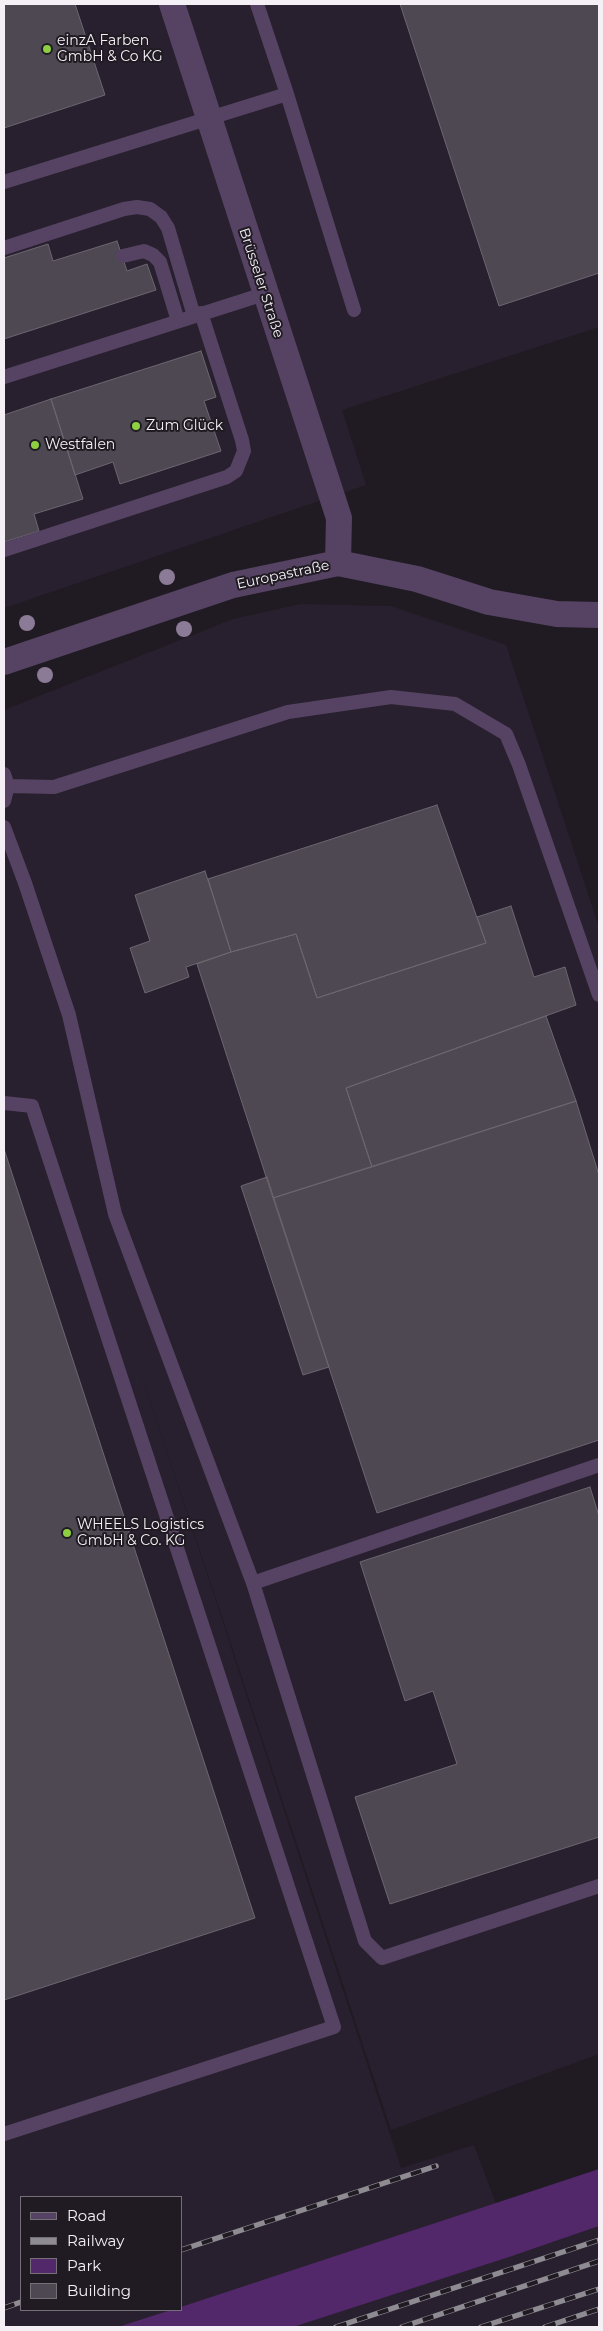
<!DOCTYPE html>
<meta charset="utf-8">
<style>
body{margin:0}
#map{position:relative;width:603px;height:2331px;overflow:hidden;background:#201b23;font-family:Montserrat,sans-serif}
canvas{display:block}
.frame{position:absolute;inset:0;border:5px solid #f4f0f6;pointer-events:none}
.legend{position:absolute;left:20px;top:2196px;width:162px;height:115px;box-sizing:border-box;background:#201b23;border:1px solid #757077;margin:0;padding:6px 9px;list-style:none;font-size:15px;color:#f4f0f6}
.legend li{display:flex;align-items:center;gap:10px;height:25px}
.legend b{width:25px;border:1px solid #757077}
</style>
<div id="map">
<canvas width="603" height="2331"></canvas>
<div class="frame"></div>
<ul class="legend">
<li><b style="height:6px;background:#564363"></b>Road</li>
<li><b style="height:6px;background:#8f8b92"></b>Railway</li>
<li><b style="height:14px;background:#52286b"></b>Park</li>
<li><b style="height:14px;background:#4e4852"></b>Building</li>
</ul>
</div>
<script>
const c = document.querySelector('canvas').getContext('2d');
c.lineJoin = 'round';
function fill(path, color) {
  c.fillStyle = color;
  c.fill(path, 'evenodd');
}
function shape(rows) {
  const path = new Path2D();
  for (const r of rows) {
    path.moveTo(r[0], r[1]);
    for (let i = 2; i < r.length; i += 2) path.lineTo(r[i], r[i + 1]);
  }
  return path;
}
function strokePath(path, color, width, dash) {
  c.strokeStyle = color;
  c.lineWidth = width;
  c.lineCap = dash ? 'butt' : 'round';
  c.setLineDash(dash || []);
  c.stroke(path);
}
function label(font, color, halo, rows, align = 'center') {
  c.font = font + ' Montserrat,sans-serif';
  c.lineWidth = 4;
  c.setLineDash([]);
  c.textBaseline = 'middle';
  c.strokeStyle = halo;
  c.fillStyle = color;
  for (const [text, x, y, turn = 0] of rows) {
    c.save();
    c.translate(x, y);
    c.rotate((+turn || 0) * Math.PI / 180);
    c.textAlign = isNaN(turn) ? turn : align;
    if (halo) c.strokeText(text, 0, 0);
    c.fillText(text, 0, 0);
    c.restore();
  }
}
fill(shape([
 [4,4,599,4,599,327,342,410,366,485,4,608],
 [301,604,391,606,506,645,599,927,599,2054,391,2130,126,1326,401,2168,474,2145,515,2255,599,2226,599,2327,4,2327,4,710,233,619],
 [21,2197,181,2197,181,2310,21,2310]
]), '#28202e');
fill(shape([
 [599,2169,599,2226,515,2255,293,2327,118,2327,171,2310,181,2310,181,2307]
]), '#52286b');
const building = shape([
 [4,4,75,4,105,95,4,128,4,4],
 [400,4,599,4,599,273,499,306,400,4],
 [117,241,127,271,147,264,156,290,4,339,4,258,48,244,53,261,117,241],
 [201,351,216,397,204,401,221,451,120,484,113,462,75,475,51,399,201,351],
 [51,399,83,499,34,514,39,531,4,542,4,415,51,399],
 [437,805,486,943,317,998,296,934,231,952,208,879,437,805],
 [205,871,231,952,186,967,189,977,145,993,130,948,150,941,135,895,205,871],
 [511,906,534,977,565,967,576,1005,346,1088,372,1167,273,1198,197,964,231,952,296,934,317,998,486,943,477,917,511,906],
 [546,1016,576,1101,372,1167,346,1088,546,1016],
 [576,1101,599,1175,599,1440,377,1513,273,1198,576,1101],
 [4,1149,255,1918,4,2000,4,1149],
 [267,1177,329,1367,303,1375,241,1186,267,1177],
 [590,1487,599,1516,599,1837,390,1904,355,1797,457,1764,433,1691,405,1701,360,1562,590,1487]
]);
fill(building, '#4e4852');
strokePath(building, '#6c6671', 1);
strokePath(shape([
 [257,4,287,94],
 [4,182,287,94,354,310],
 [4,248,124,209,137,207,150,209,161,217,168,228,194,316],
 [123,256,144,251,153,255,160,262,178,321],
 [4,377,264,294],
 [4,550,227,477,236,471,244,451,242,440,201,313],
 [4,774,8,786,4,801],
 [8,786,54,787,288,712,391,697,455,704,506,734,519,765,599,995],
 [4,827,25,883,69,1015,115,1214,253,1583,599,1465],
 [4,1103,32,1106,334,2027,4,2134],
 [253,1583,365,1941,382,1958,599,1886]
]), '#564363', 14);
strokePath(shape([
 [172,4,339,518,338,563],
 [4,662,233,585,338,563,417,579,489,602,557,614,599,615]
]), '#564363', 26);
const rail = shape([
 [181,2250,436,2166],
 [4,2308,21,2302],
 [336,2327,599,2240],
 [402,2327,599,2261],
 [481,2327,599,2289],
 [545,2327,599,2309]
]);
strokePath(rail, '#8f8b92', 5.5);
strokePath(rail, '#201b23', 4, [11]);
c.fillStyle = '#8b7b96';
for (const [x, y] of [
 [167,577],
 [27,623],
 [184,629],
 [45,675]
]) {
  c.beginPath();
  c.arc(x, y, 8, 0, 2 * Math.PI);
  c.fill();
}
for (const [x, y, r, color] of [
 [47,49,5,"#8ece43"],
 [136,426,5,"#8ece43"],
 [35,445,5,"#8ece43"],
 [67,1533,5,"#8ece43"]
]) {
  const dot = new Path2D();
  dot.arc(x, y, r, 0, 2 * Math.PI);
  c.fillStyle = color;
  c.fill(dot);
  strokePath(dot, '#201b23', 2);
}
label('14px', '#f4f0f6', '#201b23', [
 ["einzA Farben",57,41],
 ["GmbH & Co KG",57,57],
 ["Zum Glück",146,426],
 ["Westfalen",45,445],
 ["WHEELS Logistics",77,1525],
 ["GmbH & Co. KG",77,1541]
], 'left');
label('14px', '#f4f0f6', '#201b23', [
 ["Brüsseler Straße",261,283,72],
 ["Europastraße",283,575,-12]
]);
</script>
